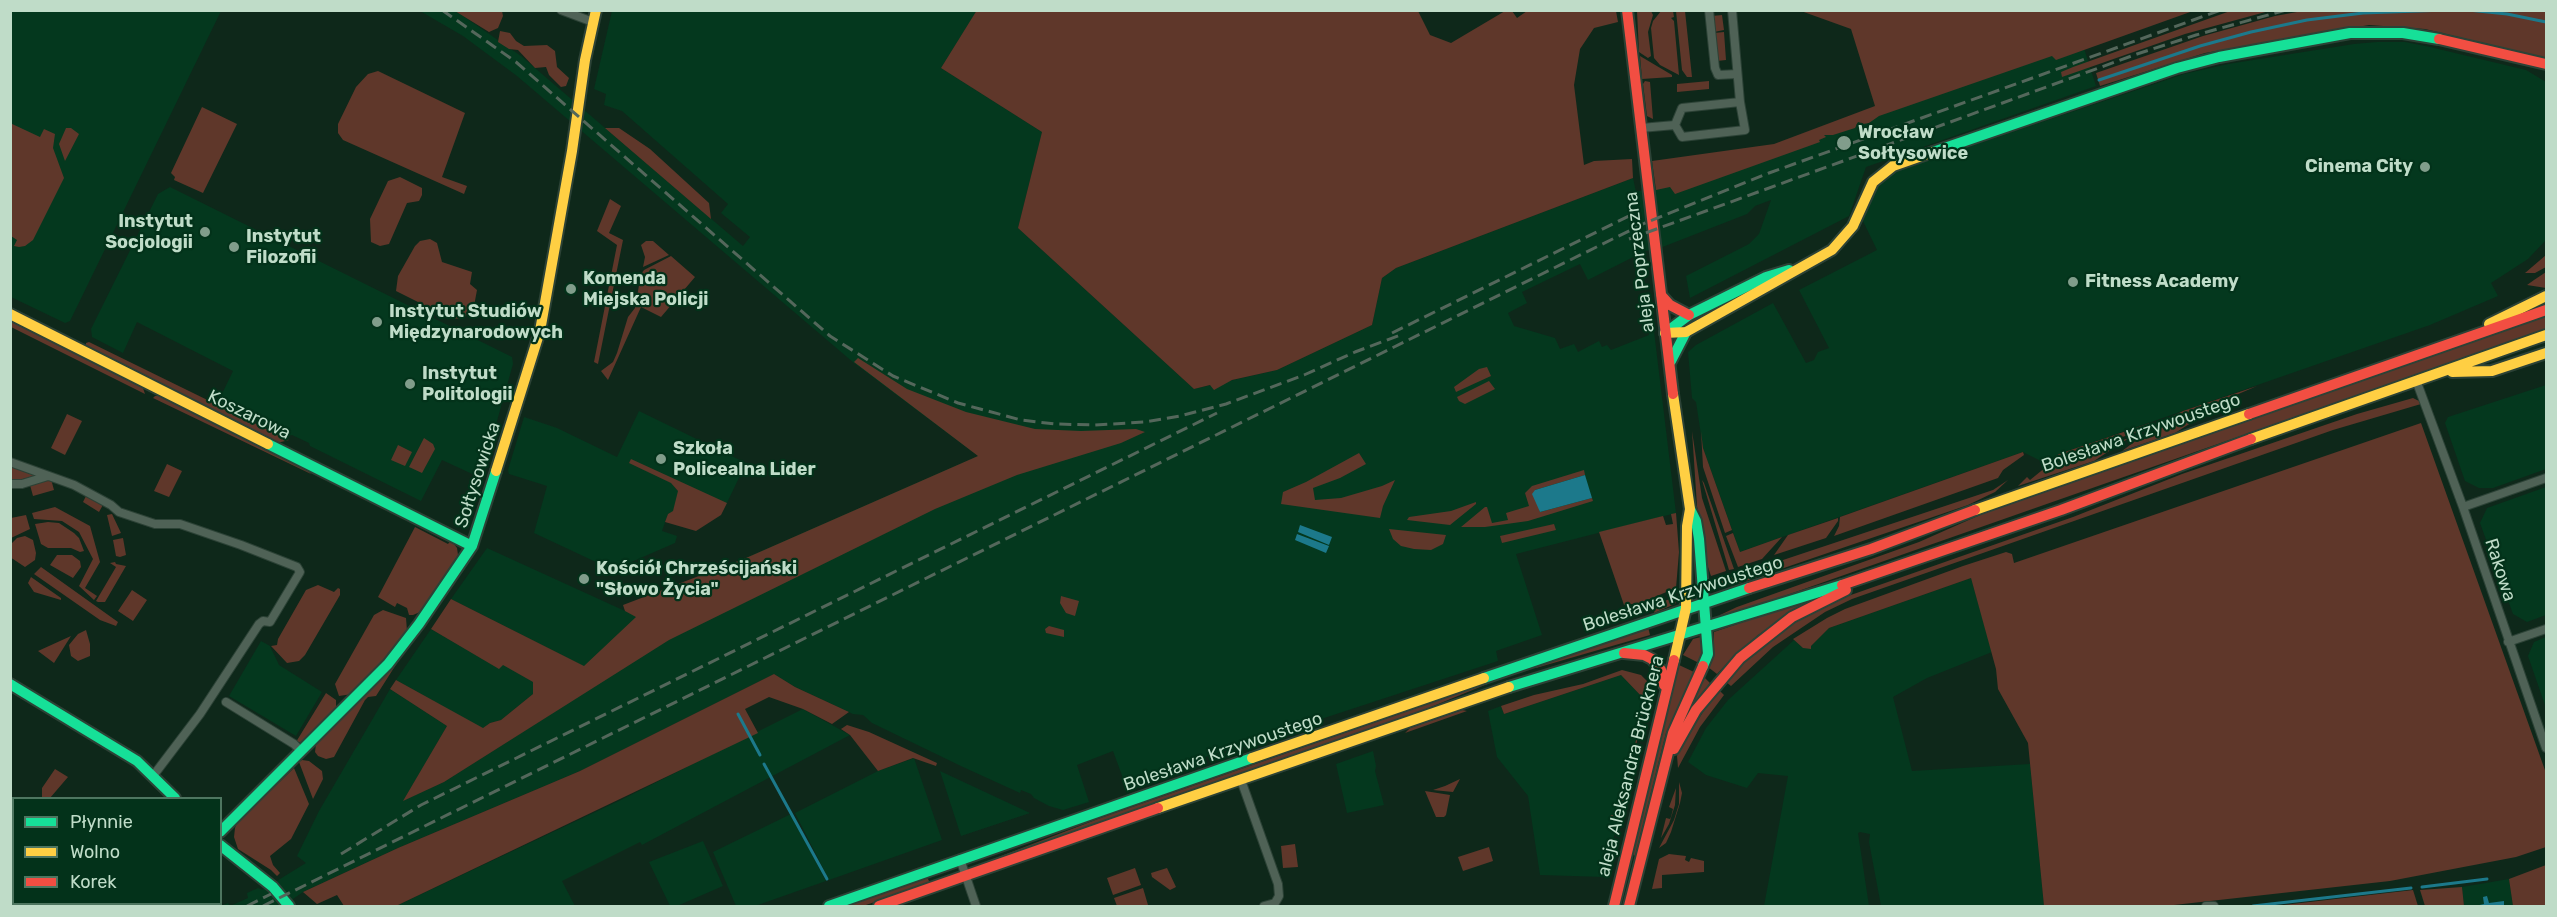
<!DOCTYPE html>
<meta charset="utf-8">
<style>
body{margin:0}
#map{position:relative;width:2557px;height:917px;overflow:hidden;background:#0e281a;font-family:Rubik,sans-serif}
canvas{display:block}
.frame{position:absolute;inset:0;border:12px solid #bfdcc8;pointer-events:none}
.legend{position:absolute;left:12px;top:797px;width:210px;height:108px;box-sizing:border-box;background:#03321a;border:2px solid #4e7660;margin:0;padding:8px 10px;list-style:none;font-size:18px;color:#bfdcc8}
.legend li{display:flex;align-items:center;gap:12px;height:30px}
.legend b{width:30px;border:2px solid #4e7660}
</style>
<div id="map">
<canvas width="2557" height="917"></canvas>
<div class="frame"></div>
<ul class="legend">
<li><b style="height:8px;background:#16e098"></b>Płynnie</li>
<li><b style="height:8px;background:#ffcf43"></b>Wolno</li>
<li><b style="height:8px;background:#f24e42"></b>Korek</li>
</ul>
</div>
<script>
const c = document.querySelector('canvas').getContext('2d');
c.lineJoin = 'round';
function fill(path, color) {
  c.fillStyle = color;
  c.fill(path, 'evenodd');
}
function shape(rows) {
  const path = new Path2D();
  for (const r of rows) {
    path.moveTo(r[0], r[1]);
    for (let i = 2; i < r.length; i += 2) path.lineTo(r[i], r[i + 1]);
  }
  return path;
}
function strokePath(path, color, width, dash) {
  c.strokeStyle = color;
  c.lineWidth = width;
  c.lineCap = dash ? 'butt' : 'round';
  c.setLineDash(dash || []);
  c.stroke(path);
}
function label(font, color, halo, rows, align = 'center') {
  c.font = font + ' Rubik,sans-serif';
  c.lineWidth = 4.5;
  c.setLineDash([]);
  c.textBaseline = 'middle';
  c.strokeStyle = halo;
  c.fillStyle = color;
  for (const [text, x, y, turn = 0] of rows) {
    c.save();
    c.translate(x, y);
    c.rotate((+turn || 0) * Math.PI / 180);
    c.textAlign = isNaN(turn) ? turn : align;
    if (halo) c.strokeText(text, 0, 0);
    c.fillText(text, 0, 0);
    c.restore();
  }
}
fill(shape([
 [10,11,221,11,70,321,65,323,11,297],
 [420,11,456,11,521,56,743,246,750,237,721,213,728,204,622,111,604,105,606,94,594,89,612,11,977,11,941,68,1042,132,1018,228,1194,389,1277,370,1372,325,1382,278,1396,268,1633,178,1636,192,1661,186,2082,42,2096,86,1866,167,1849,216,1690,298,1686,276,1749,244,1759,234,1771,200,1755,206,1747,214,1660,248,1645,251,1588,280,1580,264,1522,292,1527,303,1508,313,1514,326,1555,338,1560,349,1574,344,1578,352,1599,341,1602,347,1607,345,1611,350,1649,335,1648,323,1653,323,1676,513,1516,554,1542,635,1496,651,1498,661,1181,765,1182,769,1127,789,1113,751,1077,765,1089,802,1063,810,1049,806,1034,798,1031,794,1021,790,1020,793,963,767,872,723,863,715,853,714,795,687,774,674,580,771,398,848,303,892,283,906,221,906,228,903,230,906,248,898,247,893,258,888,262,890,306,863,297,856,319,811,390,689,447,726,404,800,444,782,551,714,583,666,451,599,487,548,625,611,978,456,854,363,517,76,463,36],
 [2377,42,2405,42,2430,47,2526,70,2546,82,2546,240,2528,259,2491,283,2498,296,2430,325,2059,454,2045,463,2023,452,1740,552,1703,448,1696,402,1692,398,1688,352,1696,345,1773,303,1806,363,1814,360,1818,352,1829,348,1799,290,1877,250,1862,219,1872,194,1882,180,1900,170,2184,74,2228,64,2354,44],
 [170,187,512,357,513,364,481,478,442,460,421,501,310,446,309,443,292,435,288,436,219,400,233,371,137,322,123,353,92,337,91,329,158,194],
 [2546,385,2546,469,2493,488,2479,488,2465,481,2445,423,2448,417],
 [639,411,746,463,725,507,673,485,678,491,678,497,673,512,668,514,662,531,677,536,675,543,613,570,534,533,547,486,509,474,508,470,524,417,557,428,617,457],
 [2546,487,2546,615,2527,622,2513,614,2480,523,2487,508],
 [1971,578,1992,652,1927,678,1893,697,1912,771,2030,764,2044,906,1881,906,1869,842,1870,834,1860,832,1858,833,1869,906,1764,906,1788,776,1758,773,1747,788,1706,775,1688,762,1706,728,1728,700,1794,640,1803,648,1811,646,1829,628],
 [431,629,498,668,503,664,533,682,533,694,501,720,490,723,483,729,396,680],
 [2546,637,2546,708,2528,656,2534,642],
 [261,641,270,646,279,665,322,692,296,736,229,696],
 [1621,675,1644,699,1634,750,1630,753,1626,768,1628,773,1605,877,1540,875,1528,796,1497,757,1488,711,1501,706,1504,714],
 [803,709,850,735,642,845,640,842,562,881,575,906,396,906,623,799],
 [1373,751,1376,766,1375,771,1384,805,1347,813,1336,764],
 [914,758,942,840,829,880,795,813,878,771],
 [940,771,1030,813,961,836],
 [791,814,826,881,755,906,736,906,713,852],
 [703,841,723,886,677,906,670,906,649,862],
 [2509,879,2513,906,2464,906,2462,887]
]), '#04381e');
fill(shape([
 [977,10,1418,11,1430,35,1451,43,1505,11,1512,11,1517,18,1527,11,1616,11,1618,22,1594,28,1580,49,1574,85,1584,165,1594,161,1632,159,1633,178,1396,268,1382,278,1372,325,1277,370,1232,380,1214,390,1210,385,1194,389,1018,228,1042,132,941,68],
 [2233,10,2269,11,2185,34,2062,77,2061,72,2073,67],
 [2308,10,2546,11,2546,58,2425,29,2369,25,2205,53,2100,86,2096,73,2203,36,2275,16],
 [455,11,502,11,503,16,498,28,489,32],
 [1637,11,1651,11,1653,15,1648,32,1651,56,1648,58,1639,52],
 [1661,11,1673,11,1674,17,1671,18,1674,21,1679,75,1660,65,1654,58,1651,28,1653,21],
 [1676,11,1685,11,1692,77,1687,77,1682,70],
 [1801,11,1801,10,2193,11,2056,60,2052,56,1879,116,1869,123,1863,124,1858,122,1855,128,1833,135,1824,135,1826,137,1819,140,1820,142,1675,194,1670,187,1656,190,1652,161,1774,144,1875,106,1851,29],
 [1722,15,1724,30,1714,32,1712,16],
 [500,31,510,33,516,41,524,46,547,45,555,51,557,67,569,78,566,86,561,87,549,75,546,67,535,68,518,50,509,49,498,42],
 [1724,32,1726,60,1717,61,1714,33],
 [1640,56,1672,75,1672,77,1642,79],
 [378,71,465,113,442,177,467,186,464,194,343,140,338,133,338,124,356,87,368,74],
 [1645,81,1650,82,1653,119,1647,116,1643,84],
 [1709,81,1709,89,1677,92,1677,84],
 [202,107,237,124,203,193,174,180,175,177,171,173],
 [10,123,40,137,44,129,55,134,53,148,64,178,33,240,25,246,19,247,14,246,17,240,11,236],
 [66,128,71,128,79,134,65,161,59,144],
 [605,128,619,128,650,149,709,203,711,219],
 [400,177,422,188,422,195,419,201,407,203,389,244,380,246,371,242,370,219,388,181],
 [610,199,621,206,609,233,623,240,598,364,594,362,617,245,597,231],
 [430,239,437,243,442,262,472,272,470,284,477,290,474,306,464,318,452,319,396,291,398,276,415,246,420,241],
 [646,241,653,241,669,255,643,267,645,257,641,245],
 [2546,255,2546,267,2535,273,2525,273],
 [671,256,695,277,661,317,641,307,608,380,601,371,613,362,617,353,628,317,635,308,641,274,644,270],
 [2546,272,2546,288,2527,285,2534,280],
 [2546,315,2546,329,1730,615,1720,615,1737,607,1919,542,1989,511],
 [10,320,142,385,145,394,11,327],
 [89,342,289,440,277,443,86,347,86,343],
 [858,358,907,389,966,412,1035,429,1081,431,1136,429,1145,432,1121,443,1017,475,935,509,669,640,444,782,403,801,447,726,390,689,396,680,483,728,490,723,501,720,533,694,533,682,503,665,499,669,431,629,451,599,584,666,636,617,625,611,623,605,746,558,978,456,854,362],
 [1487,367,1491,376,1456,392,1454,387,1479,369],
 [1489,381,1495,389,1465,404,1459,401,1457,397],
 [2257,386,2222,401,2163,421,2183,411],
 [155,396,162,396,305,467,311,474,153,398],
 [2413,398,2419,401,2421,404,2333,430,1852,599,1825,612,1773,647,1731,686,1725,681,1758,649,1788,626,1813,612,1848,596,2073,517,2182,474,2357,414],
 [67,414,82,421,65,455,51,448],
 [2192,416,2194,421,2175,433,2122,451,2138,439,2143,440,2162,427],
 [2150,423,2140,431,2045,463,2059,454],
 [2421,423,2546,773,2546,847,2516,857,2390,881,2165,906,2044,906,2028,743,1998,689,1996,669,1971,578,1829,628,1811,646,1811,649,1803,648,1793,639,1827,618,1845,609,1963,566,2006,552,2012,554,2014,563],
 [1692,431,1702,498,1726,571,1711,576,1706,561,1697,506],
 [1701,431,1703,448,1732,530,1725,533,1703,467],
 [424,438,433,444,435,449,422,473,409,467],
 [2129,438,2094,461,2018,486,2027,477,2030,480,2046,467],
 [398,445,412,452,405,466,391,460],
 [2023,452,2024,455,2003,470,1998,478,1834,536,1839,526,1840,517],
 [1359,453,1366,464,1340,478,1313,488,1315,500,1341,498,1382,486,1395,480,1383,506,1380,518,1281,504,1283,492,1306,482],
 [631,459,727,503,721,515,696,531,665,522,668,514,673,511,678,491,671,483,629,463],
 [167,464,182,471,169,497,154,491],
 [10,466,38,476,13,481,11,480],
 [1584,470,1585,475,1535,490,1540,512,1592,498,1593,501,1528,521,1485,527,1461,527,1485,507,1487,507,1492,523,1508,520,1506,513,1529,506,1525,493,1532,486],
 [51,479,54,490,33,496,30,485],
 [1702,480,1704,483,1734,569,1729,570],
 [2008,480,1995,492,1968,505,1740,583,1725,585,1717,582,1993,490],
 [87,494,104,503,99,512,83,502],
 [1476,502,1476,504,1450,525,1407,520,1409,517,1451,511],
 [55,507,90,526,100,562,85,588,97,596,94,600,79,586,93,559,79,532,62,521,34,519,32,513],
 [1676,513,1679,552,1676,588,1640,603,1624,605,1599,532,1663,516,1666,525,1673,524,1671,514],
 [112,514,121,533,112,536,107,515],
 [26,515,30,529,11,538,11,518],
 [1838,518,1838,521,1826,538,1774,555,1788,535],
 [48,522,59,523,74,533,79,538,84,551,80,552,71,548,48,548,41,544,35,524],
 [1554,524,1556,530,1502,543,1500,536],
 [415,527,448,544,451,540,457,548,458,555,420,612,413,615,409,615,407,608,397,603,395,607,378,597],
 [1389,529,1446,535,1443,544,1431,550,1414,549,1401,546,1393,539],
 [1733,533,1740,552,1782,537,1762,559,1738,567,1726,536],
 [25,536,33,540,36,553,35,560,25,567,10,557,11,544,17,538],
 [123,538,126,555,120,557,116,556,113,540],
 [57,555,72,555,80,561,81,567,73,578,50,565],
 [115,562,116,564,126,566,105,602,98,602,96,601,116,567,110,563],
 [41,567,118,622,116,626,100,620,34,574],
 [31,577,61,598,61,600,34,592,28,583],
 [318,585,334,592,338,588,340,589,340,595,305,655,299,661,287,663,271,646,277,645,278,639,306,590],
 [132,590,147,600,133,621,118,611],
 [1681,595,1675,604,1654,613,1656,604],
 [1061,596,1079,601,1075,616,1066,613,1060,603],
 [1813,598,1758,635,1734,656,1717,674,1708,667,1714,649,1714,632],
 [383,610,406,618,407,631,381,663,352,694,339,696,335,684,374,615],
 [1049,626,1064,630,1064,637,1046,633,1045,629],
 [1648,627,1650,635,1536,668,1537,666],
 [86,630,90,644,90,656,78,661,71,656,69,645,78,634],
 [71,636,54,663,38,651],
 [1701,637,1703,647,1699,663,1683,655,1693,639],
 [397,663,376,696,368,697,365,700,334,757,326,759,318,756,315,752,316,744],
 [1679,665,1694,672,1666,733,1635,856,1632,853],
 [1622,670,1641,675,1650,684,1635,750,1631,754,1628,765,1630,775,1619,822,1610,817,1611,815,1618,816,1628,772,1627,768,1628,759,1630,753,1634,750,1644,699,1621,675,1504,714,1501,706,1534,695,1583,684],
 [774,674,795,687,849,712,832,724,803,709,769,697,745,709,758,733,396,906,344,906,337,895,317,904,303,892,398,848,580,771],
 [1704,677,1710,683,1690,708,1689,707],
 [1502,678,1404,718,975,866,1103,817],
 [1718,689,1724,695,1700,727,1678,768,1677,756,1681,746],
 [326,693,336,700,336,709,304,742,296,742],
 [1462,710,1467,711,1405,733,1410,728],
 [847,725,869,732,937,763,936,766,913,758,878,771,850,735,841,729],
 [302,760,309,761,322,771,323,779,313,799,299,762],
 [294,768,309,804,291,839,270,856,273,865,280,873,277,876,271,870,238,849,234,837,235,828,237,823],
 [55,769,68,777,50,798,42,798,42,788],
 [1460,779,1453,792,1433,790,1445,786],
 [1679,782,1682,793,1680,803,1671,832,1666,843,1659,848,1674,820,1679,804],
 [1676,788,1675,805,1669,824,1661,838,1666,818,1670,819,1671,817,1673,809,1669,807],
 [1425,791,1450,795,1446,815,1444,817,1436,817],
 [1295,844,1298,867,1283,868,1281,846],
 [1489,847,1493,861,1463,871,1458,857],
 [1669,854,1686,856,1685,860,1689,862,1691,858,1704,861,1704,872,1662,875,1662,888,1652,889,1659,859],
 [2546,865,2546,906,2513,906,2509,879],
 [1135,868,1141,885,1113,895,1107,878],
 [1167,868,1176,887,1170,890,1152,877,1151,873],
 [927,877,930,883,863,906,847,906],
 [2462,887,2464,906,2425,906,2420,890],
 [1143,888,1148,905,1117,906,1114,898],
 [2413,890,2418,906,2275,906]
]), '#5f372a');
fill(shape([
 [1585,475,1592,498,1540,512,1532,494,1535,490],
 [1300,525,1332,537,1329,545,1298,532],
 [1297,534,1329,546,1326,553,1295,540],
 [2487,896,2489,903,2504,901,2504,906,2475,906,2484,904,2483,897]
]), '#1c798b');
strokePath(shape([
 [2468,10,2507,14,2546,22],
 [2099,80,2200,46,2251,32,2307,20,2363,13,2446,10],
 [738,714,760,755],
 [764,764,827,879],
 [2422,887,2487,879],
 [2253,906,2411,888]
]), '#1c798b', 3);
const street = shape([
 [561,10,593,22],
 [1709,10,1715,68,1718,75,1737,74],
 [1675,125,1682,137,1745,130,1740,102],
 [1641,128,1675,125,1682,108,1740,102,1732,10],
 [2416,380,2463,507,2546,748],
 [10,462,74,485,111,505,119,512,155,524,180,524,241,545,297,567,300,572,270,622,263,621,259,624,200,714,153,776],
 [10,484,22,484,48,476],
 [2463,507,2546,478],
 [2508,642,2546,629],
 [226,702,294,744,301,751],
 [1241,780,1278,884,1279,896,1275,903,1264,906],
 [960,859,976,906],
 [27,906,44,904],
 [2206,906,2214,906]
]);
const fast = shape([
 [1933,152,2177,68,2219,57,2350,33,2403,33,2439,39],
 [1665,333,1689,315,1766,277,1789,270],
 [1671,361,1686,332],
 [268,444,472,546],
 [1690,509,1696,521,1699,539,1708,654,1703,666],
 [1484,678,1749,588],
 [10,684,137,761,175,798],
 [1509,687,1842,585],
 [220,832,388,664,419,624,472,546,496,471],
 [220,845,273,887,289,906],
 [829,906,1252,758]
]);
const slow = shape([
 [10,314,268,444],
 [2489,324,2546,296],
 [1665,333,1686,332,1832,250,1853,226,1873,182,1893,166,1933,152],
 [2452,372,2492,371,2546,353],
 [1673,394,1690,509,1687,526,1686,608,1674,660],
 [2251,439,2546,335],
 [496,471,540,331,572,151,585,60,596,10],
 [1975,510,2249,414],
 [1252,758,1484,678],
 [1158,808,1509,687]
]);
const jam = shape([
 [1627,10,1673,394],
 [2439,39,2546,64],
 [1661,295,1670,305,1689,315],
 [2249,414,2546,310],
 [1842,585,2061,510,2251,439],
 [1749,588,1871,549,1975,510],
 [1624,653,1644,655,1652,659,1661,670,1664,685],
 [1674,749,1696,710,1740,658,1792,617,1846,590],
 [879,906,1158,808],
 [1614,906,1674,660],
 [1629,906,1673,733,1703,666]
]);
strokePath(street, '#2c4236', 10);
strokePath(fast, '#2c4236', 14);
strokePath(slow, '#2c4236', 14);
strokePath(jam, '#2c4236', 14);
strokePath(street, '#4f6256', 8);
strokePath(fast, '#16e098', 10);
strokePath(slow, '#ffcf43', 10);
strokePath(jam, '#f24e42', 10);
strokePath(shape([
 [442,10,516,62,830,336,893,376,958,403,1021,420,1055,424,1095,425,1145,422,1180,416,1226,404,1304,375,1355,352,1403,334],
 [1629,239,2137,54,2196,35,2286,10],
 [1392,333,1629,216],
 [341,854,421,805,1217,413],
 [247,906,271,894],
 [263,906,1645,223,1769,173,2221,10]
]), '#54675b', 3, [12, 6]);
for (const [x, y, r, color] of [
 [1844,143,8,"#819d8b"],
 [2425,167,6,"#819d8b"],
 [205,232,6,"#819d8b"],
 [234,247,6,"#819d8b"],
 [2073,282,6,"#819d8b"],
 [571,289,6,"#819d8b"],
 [377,322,6,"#819d8b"],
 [410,384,6,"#819d8b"],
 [661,459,6,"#819d8b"],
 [584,579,6,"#819d8b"]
]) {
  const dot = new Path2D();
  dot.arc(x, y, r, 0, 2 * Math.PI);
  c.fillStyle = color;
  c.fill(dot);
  strokePath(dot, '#03321a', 2);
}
label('bold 18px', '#bfdcc8', '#03321a', [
 ["Wrocław",1858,133],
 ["Sołtysowice",1858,154],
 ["Cinema City",2413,167,"right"],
 ["Instytut",193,222,"right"],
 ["Socjologii",193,243,"right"],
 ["Instytut",246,237],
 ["Filozofii",246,258],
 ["Komenda",583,279],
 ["Miejska Policji",583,300],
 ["Fitness Academy",2085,282],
 ["Instytut Studiów",389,312],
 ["Międzynarodowych",389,333],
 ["Instytut",422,374],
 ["Politologii",422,395],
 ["Szkoła",673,449],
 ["Policealna Lider",673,470],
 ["Kościół Chrześcijański",596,569],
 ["\"Słowo Życia\"",596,590]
], 'left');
label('18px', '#bfdcc8', '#03321a', [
 ["aleja Poprzeczna",1640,262,-97],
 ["Koszarowa",249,415,26],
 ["Bolesława Krzywoustego",2141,433,-19],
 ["Sołtysowicka",478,475,-72],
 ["Rakowa",2500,570,72],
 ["Bolesława Krzywoustego",1683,594,-18],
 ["Bolesława Krzywoustego",1223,752,-19],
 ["aleja Aleksandra Brücknera",1631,766,-76]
]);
</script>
